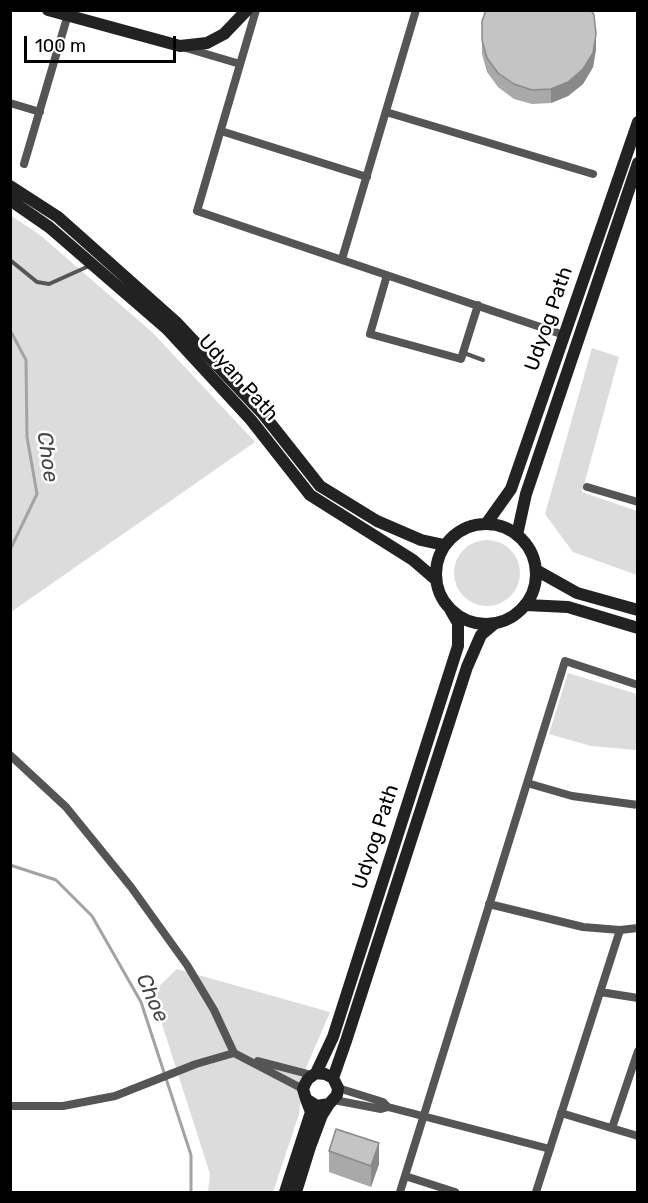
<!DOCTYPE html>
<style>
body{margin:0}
#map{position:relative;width:648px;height:1203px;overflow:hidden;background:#fff;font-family:Rubik,sans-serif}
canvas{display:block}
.frame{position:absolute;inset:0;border:12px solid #000;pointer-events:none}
.scale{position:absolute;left:24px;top:36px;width:152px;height:27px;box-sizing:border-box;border:3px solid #000;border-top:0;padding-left:8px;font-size:18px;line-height:21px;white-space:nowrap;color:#000;-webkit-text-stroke:4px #fff;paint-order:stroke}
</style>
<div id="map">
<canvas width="648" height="1203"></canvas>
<div class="frame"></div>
<div class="scale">100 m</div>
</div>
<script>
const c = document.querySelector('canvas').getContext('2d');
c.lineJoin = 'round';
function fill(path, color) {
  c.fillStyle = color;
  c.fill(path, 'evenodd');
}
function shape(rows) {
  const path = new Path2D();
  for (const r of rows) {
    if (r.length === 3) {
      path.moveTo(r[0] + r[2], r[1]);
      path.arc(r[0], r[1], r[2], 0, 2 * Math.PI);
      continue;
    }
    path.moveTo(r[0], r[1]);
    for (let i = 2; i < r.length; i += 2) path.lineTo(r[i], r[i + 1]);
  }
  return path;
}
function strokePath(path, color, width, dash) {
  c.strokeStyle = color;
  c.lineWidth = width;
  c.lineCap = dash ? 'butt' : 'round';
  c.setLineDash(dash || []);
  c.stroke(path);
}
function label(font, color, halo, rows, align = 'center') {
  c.font = font + ' Rubik,sans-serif';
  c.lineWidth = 5;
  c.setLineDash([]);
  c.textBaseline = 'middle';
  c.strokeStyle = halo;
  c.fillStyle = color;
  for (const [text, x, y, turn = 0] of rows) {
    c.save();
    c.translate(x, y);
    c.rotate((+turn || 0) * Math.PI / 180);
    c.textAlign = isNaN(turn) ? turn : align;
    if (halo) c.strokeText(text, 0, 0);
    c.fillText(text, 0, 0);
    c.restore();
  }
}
fill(shape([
 [10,215,40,235,153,333,255,442,11,612],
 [592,348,619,357,582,492,637,511,637,575,573,552,545,514],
 [487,573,33],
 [568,673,637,694,637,750,591,746,549,734],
 [177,969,330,1012,303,1075,299,1114,273,1192,208,1192,210,1174,152,993]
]), '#dcdcdc');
strokePath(shape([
 [10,330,26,360,27,437,37,494,10,550],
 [10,865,56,880,92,916,141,1002,191,1155,191,1192]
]), '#a3a3a3', 3);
strokePath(shape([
 [10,260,37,282,49,284,89,266],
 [464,353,483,360]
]), '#555', 4);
strokePath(shape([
 [256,10,197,211,564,335],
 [186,48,240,64],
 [10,103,40,112],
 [386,112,593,174],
 [221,131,367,177],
 [24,164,69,11],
 [342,259,416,10],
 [387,275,370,334,461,359,478,305],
 [587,487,638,502],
 [10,755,66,807,131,887,187,965,214,1010,234,1053],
 [527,783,572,796,638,805],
 [489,904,583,927,620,930,638,928],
 [600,992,638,998],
 [258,1061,312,1075],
 [338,1088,383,1102,388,1107],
 [334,1100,381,1109,388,1107,550,1149],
 [10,1106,63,1106,115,1096,196,1064,234,1053,303,1089],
 [561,1113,638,1136],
 [612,1128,638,1051],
 [405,1176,455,1192],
 [400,1192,565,661,638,685],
 [536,1192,620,930]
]), '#555', 8);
strokePath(shape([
 [48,10,180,46,207,43,224,34,247,10],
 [10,186,58,217,177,323,263,414,320,486,377,521,421,540,444,545],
 [10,200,49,227,167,329,251,420,310,495,413,560,435,579],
 [486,574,50],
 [486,524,511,489,638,122],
 [517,535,526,494,638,163],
 [536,570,577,593,638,610],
 [526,605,568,607,638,628],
 [316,1073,333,1037,458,646,458,623,451,611],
 [333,1078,346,1041,467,667,481,635,493,625],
 [285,1192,311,1112,306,1099,303,1089,305,1084,308,1079,316,1073,325,1074,333,1078,338,1088,337,1095,329,1104,317,1106,306,1099],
 [296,1192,310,1147,322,1115,329,1104]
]), '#222', 12);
fill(shape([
 [482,21,596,49,593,67,583,84,568,96,551,103,532,104,514,99,498,87,487,72,482,54],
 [329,1151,379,1164,371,1187,329,1172]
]), '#a9a9a9');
fill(shape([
 [596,34,596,49,593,67,583,84,568,96,551,103,551,89],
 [379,1143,379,1164,371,1187,371,1166]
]), '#898989');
const building = shape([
 [486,10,591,10,594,15,596,34,593,53,583,69,568,82,551,89,532,90,514,84,498,73,487,58,482,40,482,21,486,10],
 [336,1129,379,1143,371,1166,329,1151,336,1129]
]);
fill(building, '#c4c4c4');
strokePath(building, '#898989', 1.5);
label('20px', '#000', '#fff', [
 ["Udyog Path",549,319,-71],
 ["Udyan Path",238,378,48],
 ["Udyog Path",376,837,-72]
]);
label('italic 21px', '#444', '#fff', [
 ["Choe",47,457,82],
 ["Choe",152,998,66]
]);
</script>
